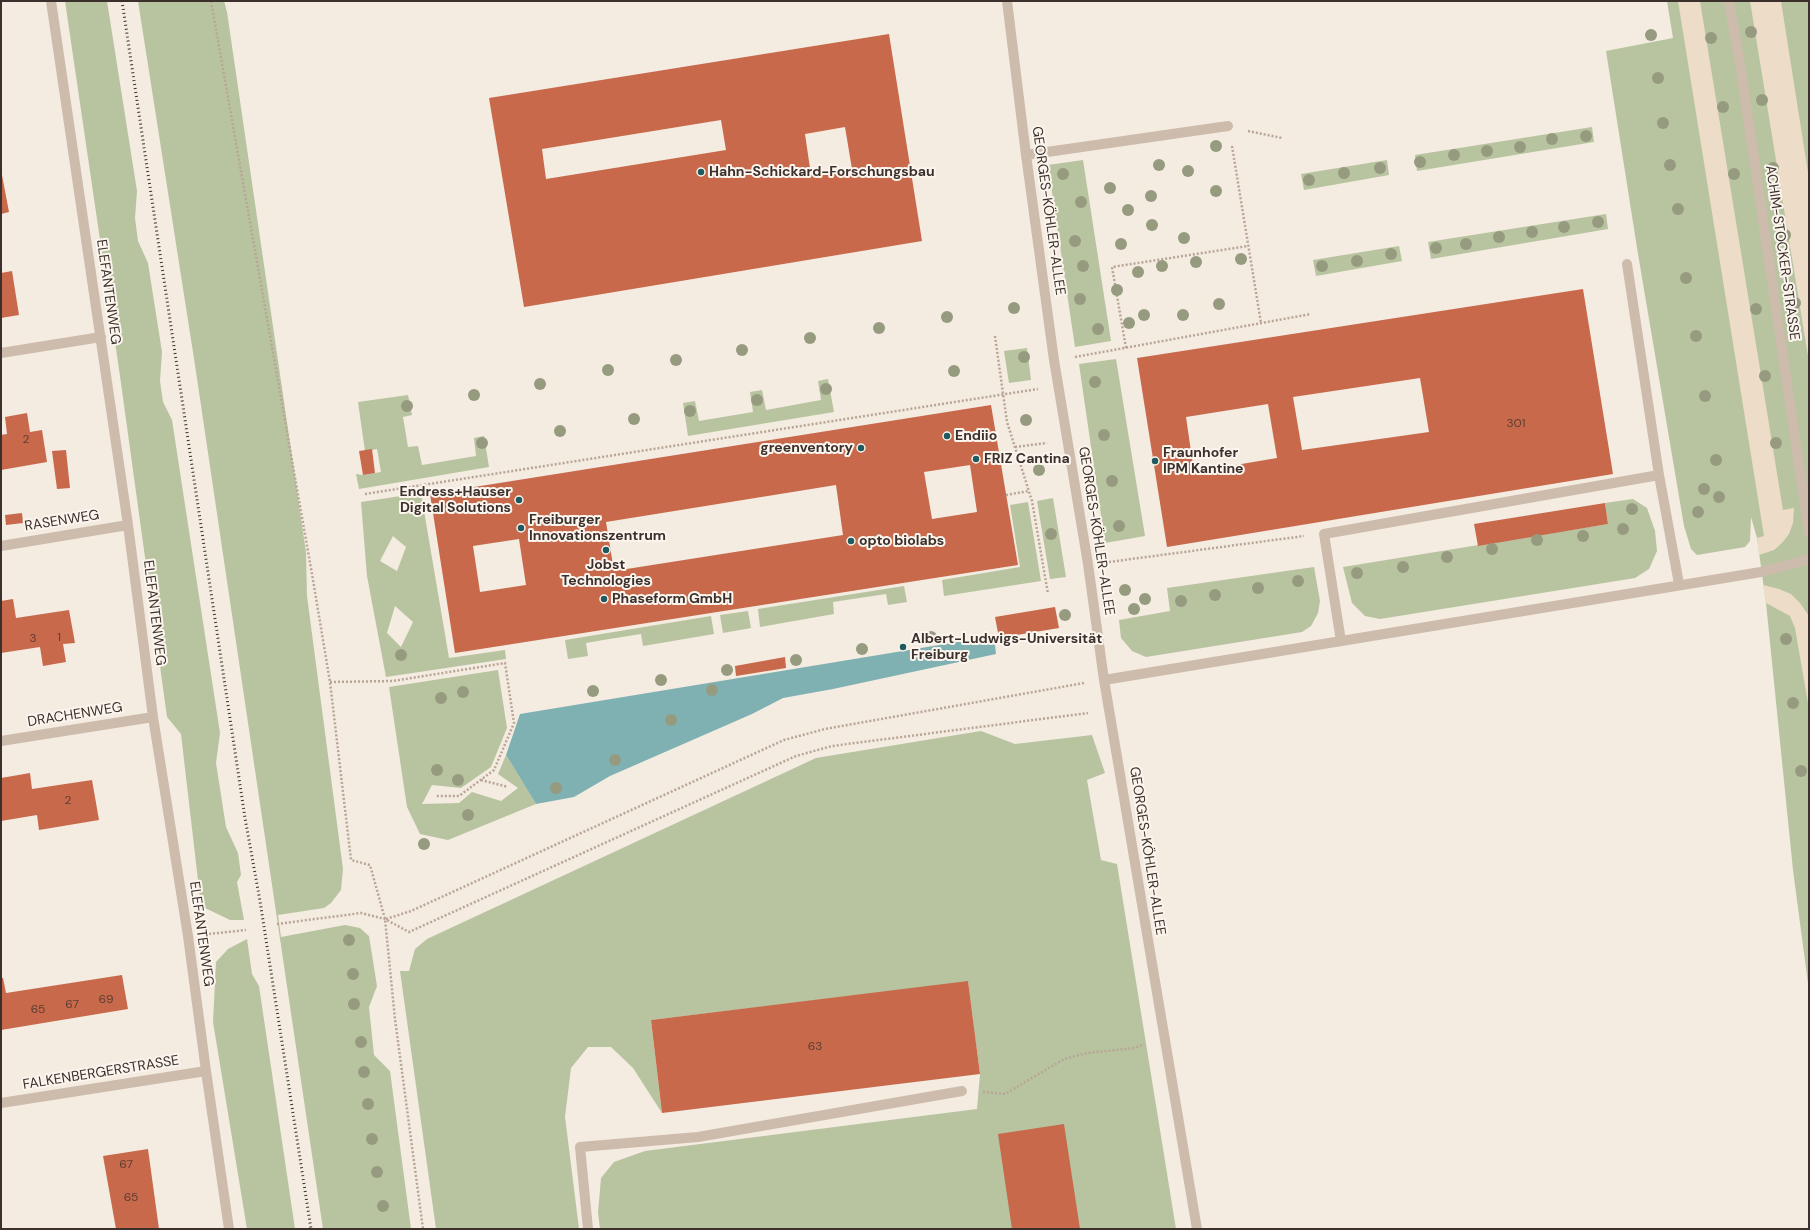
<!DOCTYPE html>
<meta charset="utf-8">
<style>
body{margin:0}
#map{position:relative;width:1810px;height:1230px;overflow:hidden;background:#f4ebe1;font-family:"DM Sans",sans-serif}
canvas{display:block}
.frame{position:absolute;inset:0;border:2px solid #3b302b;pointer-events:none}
</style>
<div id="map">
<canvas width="1810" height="1230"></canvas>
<div class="frame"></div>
</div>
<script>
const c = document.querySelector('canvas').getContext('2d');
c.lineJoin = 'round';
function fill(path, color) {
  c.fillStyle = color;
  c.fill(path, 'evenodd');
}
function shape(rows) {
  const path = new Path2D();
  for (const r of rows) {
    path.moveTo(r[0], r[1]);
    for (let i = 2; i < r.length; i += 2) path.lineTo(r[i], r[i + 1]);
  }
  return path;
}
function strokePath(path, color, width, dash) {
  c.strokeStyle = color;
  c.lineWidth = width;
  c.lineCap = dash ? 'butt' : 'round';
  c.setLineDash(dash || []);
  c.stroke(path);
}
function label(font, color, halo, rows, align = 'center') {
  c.font = font + ' "DM Sans",sans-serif';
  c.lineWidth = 4;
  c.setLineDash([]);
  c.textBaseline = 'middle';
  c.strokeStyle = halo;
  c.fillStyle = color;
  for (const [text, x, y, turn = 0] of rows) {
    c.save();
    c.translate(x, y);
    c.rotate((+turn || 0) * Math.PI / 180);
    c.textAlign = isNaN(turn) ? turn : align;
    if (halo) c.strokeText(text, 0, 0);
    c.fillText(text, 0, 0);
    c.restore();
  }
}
fill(shape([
 [65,1,107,1,137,191,135,218,138,241,148,263,162,352,160,381,163,402,172,420,220,733,216,763,226,827,238,853,241,875,237,882,244,920,230,920,201,906,181,734,167,717,120,376],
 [138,1,224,1,227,12,306,552,307,596,343,869,341,890,331,903,324,908,278,915,281,937,345,925,360,928,369,936,377,986,369,1007,374,1055,390,1071,411,1229,323,1229,195,365],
 [1667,1,1809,1,1809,991,1793,870,1766,603,1757,538,1751,517,1750,541,1745,547,1697,555,1691,549,1684,526,1638,254,1606,51,1673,38],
 [1592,127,1594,142,1417,171,1415,155],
 [1083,160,1111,341,1075,347,1048,165],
 [1387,160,1389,175,1304,190,1301,174],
 [1606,214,1608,229,1431,259,1428,242],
 [1399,246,1402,261,1316,276,1313,260],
 [1027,348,1031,380,1009,383,1004,351],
 [1116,359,1145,536,1105,543,1079,364],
 [828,379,834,412,688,436,683,403,695,401,699,421,753,412,750,392,762,390,766,410,821,400,818,381],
 [408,395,412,415,403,417,408,447,418,446,422,465,476,456,474,438,484,436,489,467,359,489,356,474,363,475,381,472,377,449,365,451,358,402],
 [421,493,449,658,505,650,506,659,386,677,367,576,361,502],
 [393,536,406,547,397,571,380,561],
 [395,606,413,622,401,647,387,633],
 [1053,498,1066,577,1050,579,1037,501],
 [1633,499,1647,508,1655,531,1657,551,1649,569,1635,578,1380,619,1365,616,1352,603,1343,567,1608,524,1605,503],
 [1028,502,1041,581,944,596,942,580,1020,567,1010,505],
 [1314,567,1320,601,1318,613,1311,626,1302,632,1146,657,1132,651,1121,638,1119,620,1170,611,1167,588],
 [904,586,907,602,888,605,886,594,833,602,834,614,760,627,758,609],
 [748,611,751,628,723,633,720,615],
 [711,616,714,634,643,646,641,634,603,640,586,643,588,656,568,659,565,640],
 [498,670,507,728,491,767,461,788,432,785,422,804,459,803,472,792,501,801,518,788,498,774,506,755,536,804,448,840,420,834,407,807,389,687],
 [981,731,1015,744,1092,735,1105,773,1087,780,1101,860,1117,864,1176,1229,600,1229,598,1213,601,1178,614,1162,645,1151,977,1109,980,1074,968,982,651,1020,662,1113,633,1068,611,1047,588,1047,571,1068,565,1117,579,1229,436,1229,400,971,409,971,415,949,427,939,816,758],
 [247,939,252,974,259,986,295,1229,247,1229,213,1022,216,962,228,949]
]), '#b8c4a0');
fill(shape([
 [1678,1,1700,1,1783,510,1794,508,1793,523,1789,534,1782,543,1774,550,1759,555,1757,538,1764,536],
 [1750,1,1781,1,1809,179,1809,362],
 [1763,585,1779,589,1791,594,1800,603,1809,616,1809,709,1795,628,1790,616,1766,603]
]), '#ecdcc8');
fill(shape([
 [994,636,996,654,833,689,783,698,752,714,610,776,574,797,536,804,506,755,520,714]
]), '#7fb0b2');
fill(shape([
 [889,34,922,241,524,307,489,98],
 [721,120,726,150,546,179,542,149],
 [845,127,852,169,811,175,805,134],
 [1,170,9,212,1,214],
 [12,271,19,315,1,318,1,273],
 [1583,289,1613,474,1167,547,1137,358],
 [1420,378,1429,432,1302,450,1293,397],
 [1268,404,1277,458,1194,472,1186,417],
 [991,405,1018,565,455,653,430,494],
 [970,465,977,512,932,519,924,472],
 [836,485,843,535,614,571,606,522],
 [519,539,526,585,480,592,473,546],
 [27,413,30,432,42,430,47,462,1,470,1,435,7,434,5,417],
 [372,449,375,473,363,475,359,451],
 [66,450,70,488,57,489,52,451],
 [1605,503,1608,524,1478,546,1474,524],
 [22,513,23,523,6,525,5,515],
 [13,599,16,618,69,610,75,643,63,644,66,662,43,666,40,647,1,653,1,601],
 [1055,607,1059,628,999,638,995,617],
 [785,657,786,668,736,676,735,666],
 [30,773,32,789,92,780,99,820,39,830,37,815,1,821,1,778],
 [122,975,128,1009,1,1030,1,978,3,978,6,993],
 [968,981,980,1074,662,1113,651,1020],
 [1064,1124,1080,1229,1012,1229,998,1134],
 [148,1149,159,1229,116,1229,103,1156]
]), '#c8694b');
strokePath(shape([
 [211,1,312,574,330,682,351,860,370,865,385,919,395,1019,423,1229],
 [1248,131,1282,138],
 [1232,146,1261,323],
 [995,336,1007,422,1032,501,1048,594],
 [1126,348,1112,267,1248,246],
 [1075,357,1311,314],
 [1015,447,1047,443],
 [365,494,1038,389],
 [1006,495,1029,491],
 [1109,562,1304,536],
 [330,682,393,681,505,663,514,723,494,770,459,796,435,796],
 [481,780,508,787],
 [386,919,411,911,784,740,825,729,1084,683],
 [277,924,361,913,385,919,409,932,796,756,832,746,1088,713],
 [209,934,246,930],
 [983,1092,1005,1094,1064,1059,1087,1053,1135,1048,1144,1044]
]), '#b9a596', 2.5, [2, 2]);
strokePath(shape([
 [51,1,128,525,153,717,188,936,206,1071,229,1229],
 [1007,1,1026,155,1054,360,1088,564,1104,680,1197,1229],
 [1729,1,1742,77,1809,533],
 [1026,155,1228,126],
 [1627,264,1659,475,1679,584],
 [1,353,101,337],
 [1,546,128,525],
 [1341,641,1324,534,1659,475],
 [1104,680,1761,572,1809,559],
 [1,741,153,717],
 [1,1103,206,1071],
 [588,1229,580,1147,698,1137,962,1091]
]), '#cdbbac', 10);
strokePath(shape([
 [122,1,245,818,260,901,311,1229]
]), '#3b302b', 3, [1, 3]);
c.fillStyle = '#969b7f';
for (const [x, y] of [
 [1751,32],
 [1651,35],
 [1711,38],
 [1658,78],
 [1762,100],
 [1723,107],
 [1663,123],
 [1586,136],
 [1552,139],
 [1216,146],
 [1520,147],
 [1487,151],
 [1454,155],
 [1420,162],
 [1159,165],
 [1670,165],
 [1380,168],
 [1773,168],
 [1188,171],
 [1344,173],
 [1063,174],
 [1734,174],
 [1309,180],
 [1110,188],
 [1216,191],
 [1151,196],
 [1081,202],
 [1678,209],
 [1128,210],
 [1598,222],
 [1152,225],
 [1564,227],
 [1532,232],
 [1785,235],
 [1499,237],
 [1184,238],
 [1075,241],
 [1121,244],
 [1466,244],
 [1436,248],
 [1391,254],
 [1241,259],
 [1357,261],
 [1196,262],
 [1083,266],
 [1162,266],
 [1322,266],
 [1138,272],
 [1686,278],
 [1117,290],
 [1080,299],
 [1795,303],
 [1219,304],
 [1014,308],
 [1756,309],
 [1144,315],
 [1183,315],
 [947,317],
 [1129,323],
 [879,328],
 [1098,329],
 [1696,336],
 [810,338],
 [742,350],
 [1024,357],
 [676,360],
 [608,370],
 [954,371],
 [1765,376],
 [1095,382],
 [540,384],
 [826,389],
 [474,395],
 [1705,396],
 [757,400],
 [407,406],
 [690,411],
 [634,419],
 [1026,420],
 [560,431],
 [1104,435],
 [482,443],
 [1776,443],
 [1716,460],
 [1039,470],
 [1112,481],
 [1704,489],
 [1719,497],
 [1632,509],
 [1698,512],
 [1119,526],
 [1623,529],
 [1051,534],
 [1583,536],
 [1537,540],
 [1492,549],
 [1447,557],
 [1403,567],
 [1357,573],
 [1298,581],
 [1258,588],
 [1125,590],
 [1215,595],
 [1145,599],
 [1181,601],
 [1134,609],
 [1065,615],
 [931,637],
 [1786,639],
 [862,649],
 [401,655],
 [796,660],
 [727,670],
 [661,680],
 [712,690],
 [593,691],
 [463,692],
 [441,698],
 [1793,703],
 [671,720],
 [615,760],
 [437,770],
 [1801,771],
 [458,780],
 [556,788],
 [468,815],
 [424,844],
 [349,940],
 [353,974],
 [354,1004],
 [361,1042],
 [364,1072],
 [368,1104],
 [372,1139],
 [377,1172],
 [383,1206]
]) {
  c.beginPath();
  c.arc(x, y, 6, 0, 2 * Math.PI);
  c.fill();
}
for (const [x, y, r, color] of [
 [701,172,4,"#1f5a5e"],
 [947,436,4,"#1f5a5e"],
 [861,448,4,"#1f5a5e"],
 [976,459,4,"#1f5a5e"],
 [1155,461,4,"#1f5a5e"],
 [519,500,4,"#1f5a5e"],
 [521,528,4,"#1f5a5e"],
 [851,541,4,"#1f5a5e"],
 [606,550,4,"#1f5a5e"],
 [604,599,4,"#1f5a5e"],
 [903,647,4,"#1f5a5e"]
]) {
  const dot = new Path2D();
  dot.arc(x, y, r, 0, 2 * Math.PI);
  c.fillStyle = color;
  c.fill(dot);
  strokePath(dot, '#fbf5ee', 1.5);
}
label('12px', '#5e3e33', null, [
 ["301",1516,424],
 ["2",26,440],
 ["1",59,638],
 ["3",33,639],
 ["2",68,801],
 ["69",106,1000],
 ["67",72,1005],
 ["65",38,1010],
 ["63",815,1047],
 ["67",126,1165],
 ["65",131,1198]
]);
label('bold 14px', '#3b302b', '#fbf5ee', [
 ["Hahn-Schickard-Forschungsbau",709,172],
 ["Endiio",955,436],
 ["greenventory",853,448,"right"],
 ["Fraunhofer",1163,453],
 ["IPM Kantine",1163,469],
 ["FRIZ Cantina",984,459],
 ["Endress+Hauser",511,492,"right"],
 ["Digital Solutions",511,508,"right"],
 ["Freiburger",529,520],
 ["Innovationszentrum",529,536],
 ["opto biolabs",859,541],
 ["Jobst",606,565,"center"],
 ["Technologies",606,581,"center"],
 ["Phaseform GmbH",612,599],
 ["Albert-Ludwigs-Universität",911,639],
 ["Freiburg",911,655]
], 'left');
label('14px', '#3b302b', '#fbf5ee', [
 ["GEORGES-KÖHLER-ALLEE",1048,211,82],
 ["ACHIM-STOCKER-STRASSE",1782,253,82],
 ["ELEFANTENWEG",108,292,82],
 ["RASENWEG",62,521,-9],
 ["GEORGES-KÖHLER-ALLEE",1096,531,81],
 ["ELEFANTENWEG",154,613,83],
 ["DRACHENWEG",75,715,-9],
 ["GEORGES-KÖHLER-ALLEE",1147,851,81],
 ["ELEFANTENWEG",201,934,82],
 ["FALKENBERGERSTRASSE",101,1073,-9]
]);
</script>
